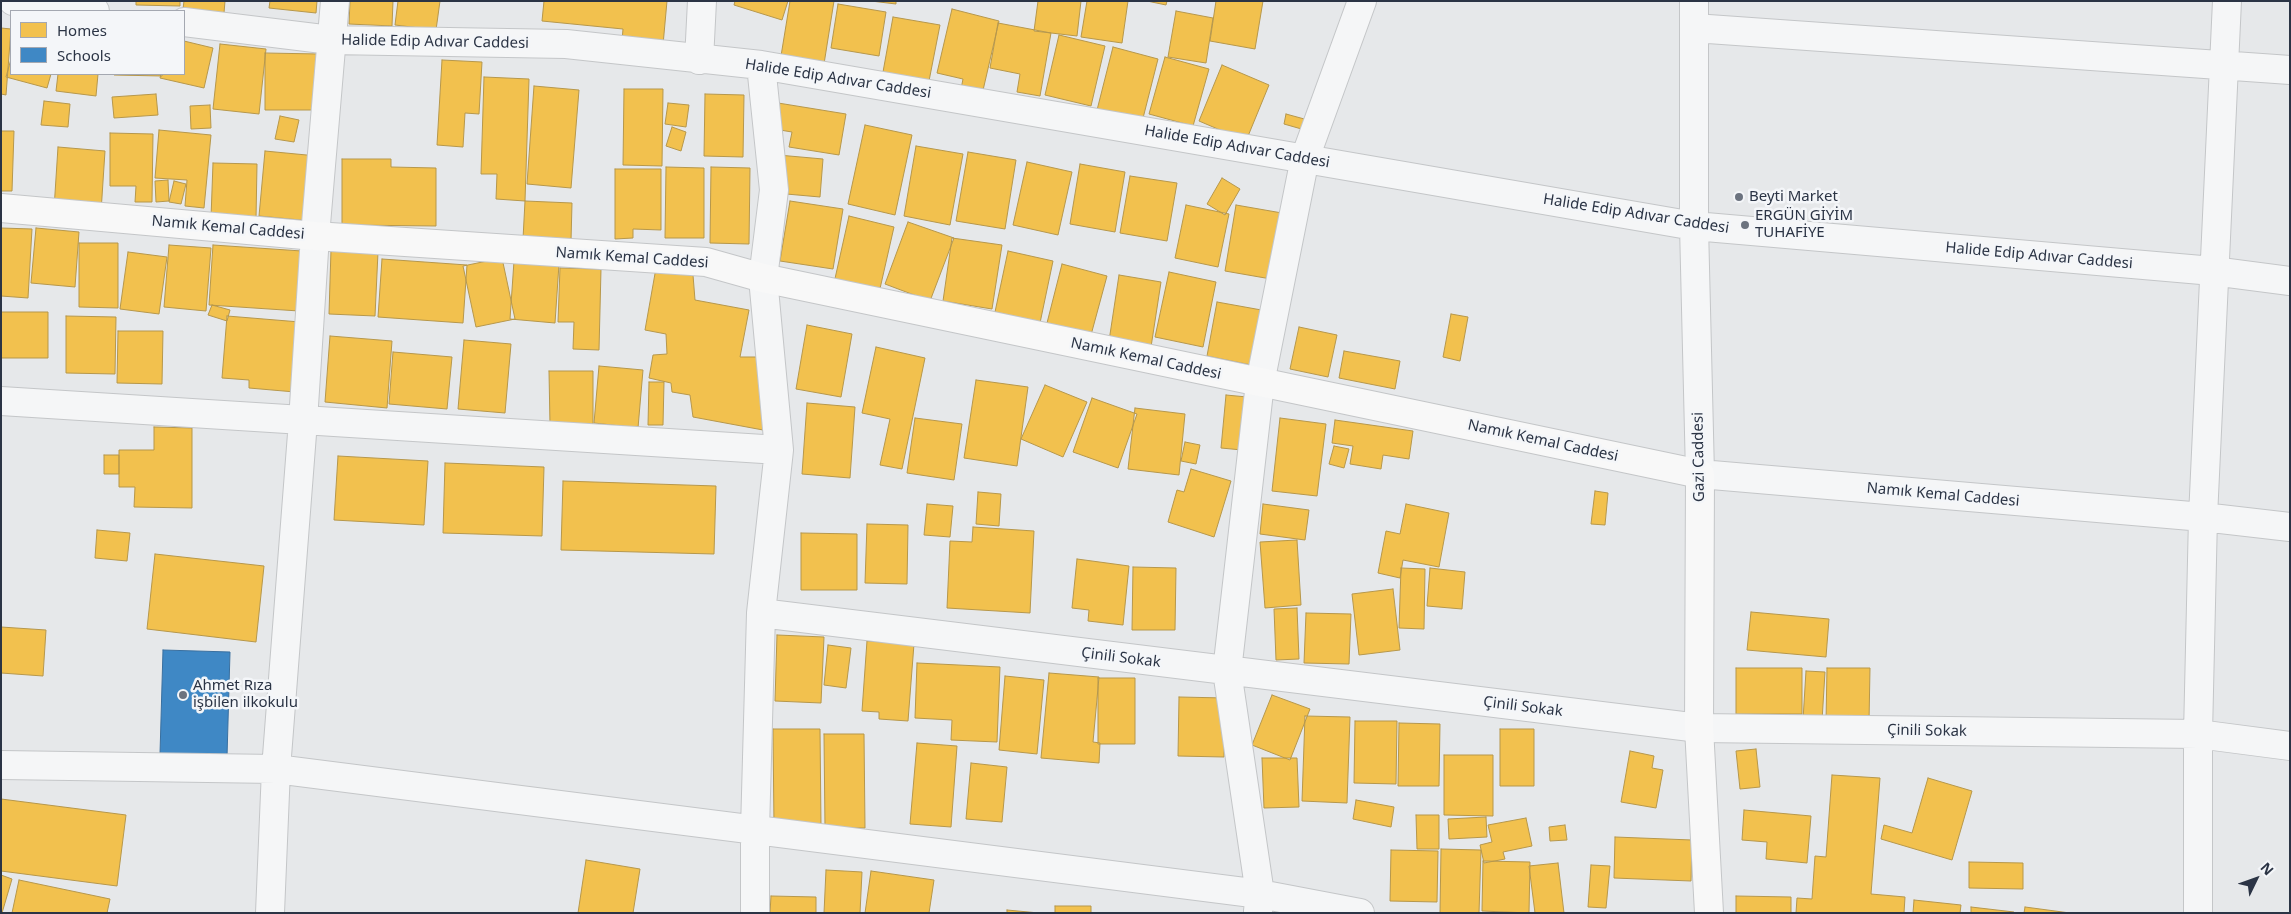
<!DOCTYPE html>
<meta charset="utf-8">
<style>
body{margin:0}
#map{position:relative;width:2291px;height:914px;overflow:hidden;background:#e6e8ea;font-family:"Noto Sans",sans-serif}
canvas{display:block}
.frame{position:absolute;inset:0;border:2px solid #2b3445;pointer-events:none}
.legend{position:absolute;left:10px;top:10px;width:175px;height:65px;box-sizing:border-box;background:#f4f6f9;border:1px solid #a4a8b1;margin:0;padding:6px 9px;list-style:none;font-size:15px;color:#2b3445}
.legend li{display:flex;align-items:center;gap:10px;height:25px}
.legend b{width:25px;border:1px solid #a4a8b1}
.north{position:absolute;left:2231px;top:854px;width:50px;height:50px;-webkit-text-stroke:4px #f4f6f9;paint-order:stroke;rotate:48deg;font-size:14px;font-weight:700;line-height:20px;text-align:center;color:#2b3445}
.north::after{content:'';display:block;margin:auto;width:18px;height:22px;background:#2b3445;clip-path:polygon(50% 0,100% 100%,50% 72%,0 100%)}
</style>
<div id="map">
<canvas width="2291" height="914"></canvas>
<div class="frame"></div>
<ul class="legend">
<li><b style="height:14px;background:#f2c14e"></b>Homes</li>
<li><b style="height:14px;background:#3f88c5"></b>Schools</li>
</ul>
<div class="north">N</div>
</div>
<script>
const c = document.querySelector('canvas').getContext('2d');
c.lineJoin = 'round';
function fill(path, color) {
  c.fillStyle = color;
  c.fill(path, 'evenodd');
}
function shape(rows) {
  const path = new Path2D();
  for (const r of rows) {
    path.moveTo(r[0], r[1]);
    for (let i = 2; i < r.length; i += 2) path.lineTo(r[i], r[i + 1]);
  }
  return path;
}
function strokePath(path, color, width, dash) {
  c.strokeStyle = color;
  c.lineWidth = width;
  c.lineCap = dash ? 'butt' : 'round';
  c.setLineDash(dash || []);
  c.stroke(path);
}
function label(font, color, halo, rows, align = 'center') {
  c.font = font + ' "Noto Sans",sans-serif';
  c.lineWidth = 5;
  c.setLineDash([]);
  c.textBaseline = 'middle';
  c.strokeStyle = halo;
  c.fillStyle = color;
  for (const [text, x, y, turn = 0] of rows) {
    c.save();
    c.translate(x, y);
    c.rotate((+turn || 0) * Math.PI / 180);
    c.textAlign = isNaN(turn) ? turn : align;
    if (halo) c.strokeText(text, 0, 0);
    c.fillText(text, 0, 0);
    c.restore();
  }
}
const homes = shape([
 [136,1,180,1,180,6,136,5,136,1],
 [184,1,225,1,224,13,183,9,184,1],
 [270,1,317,1,316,13,269,8,270,1],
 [350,1,393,1,392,26,349,24,350,1],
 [398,1,440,1,436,30,395,25,398,1],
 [544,1,667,1,663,45,622,41,623,29,542,21,544,1],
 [735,1,788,1,782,20,734,5,735,1],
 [790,1,834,1,824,64,781,56,790,1],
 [871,1,896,1,896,4,871,1],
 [1038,1,1081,1,1077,36,1034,31,1038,1],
 [1087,1,1128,1,1122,43,1081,37,1087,1],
 [1147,1,1167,1,1166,5,1147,1],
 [1216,1,1263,1,1255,49,1210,41,1216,1],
 [838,4,886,12,879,56,831,48,838,4],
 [952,9,999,21,981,99,960,94,963,79,937,73,952,9],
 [1176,11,1213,18,1206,63,1168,57,1176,11],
 [893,17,940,25,929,81,883,72,893,17],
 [998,23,1051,33,1040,96,1017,92,1020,74,990,68,998,23],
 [1,28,11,29,6,95,1,94,1,28],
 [1059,35,1105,46,1091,106,1045,95,1059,35],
 [184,41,213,48,204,88,160,78,161,74,184,74,184,41],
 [220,44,266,49,259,114,213,109,220,44],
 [1113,47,1158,59,1141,126,1096,114,1113,47],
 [265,53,319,54,320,110,265,110,265,53],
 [1165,57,1209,69,1193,126,1149,114,1165,57],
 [11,59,11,74,51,74,47,88,6,77,11,59],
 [442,60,482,62,479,114,465,113,463,147,437,145,442,60],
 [1222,65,1269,85,1246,141,1199,121,1222,65],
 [58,74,98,74,96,96,56,91,58,74],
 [114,74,162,74,162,76,114,75,114,74],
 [484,77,529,79,525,201,496,199,497,174,481,174,484,77],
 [534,86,579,90,571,188,527,184,534,86],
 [624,89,663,89,662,166,623,165,624,89],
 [156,94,158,115,114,118,112,97,156,94],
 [705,94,744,95,743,157,704,156,705,94],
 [44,101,70,104,68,127,41,125,44,101],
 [668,103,689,105,686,127,665,124,668,103],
 [778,103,846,114,839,155,789,147,792,132,774,129,778,103],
 [210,105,211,128,191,129,190,106,210,105],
 [1286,114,1308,120,1305,130,1284,124,1286,114],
 [280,116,299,120,294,142,275,139,280,116],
 [865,125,912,135,895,215,848,204,865,125],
 [672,127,686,132,681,151,666,146,672,127],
 [159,130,211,135,204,208,185,206,187,180,155,178,159,130],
 [1,131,14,131,12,191,1,191,1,131],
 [110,133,153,134,152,202,135,202,136,186,110,186,110,133],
 [916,146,963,154,950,225,904,216,916,146],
 [58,147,105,151,101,212,54,209,58,147],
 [265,151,317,156,310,221,259,216,265,151],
 [968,152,1016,160,1005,229,956,221,968,152],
 [778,155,823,159,820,197,775,193,778,155],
 [342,159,391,159,391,167,436,168,436,226,342,225,342,159],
 [1027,162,1072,172,1058,235,1013,225,1027,162],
 [213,163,257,164,256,219,211,218,213,163],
 [1080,164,1125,172,1115,232,1070,224,1080,164],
 [666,167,704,168,704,238,665,238,666,167],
 [711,167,750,168,749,244,710,243,711,167],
 [615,169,661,169,661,230,633,229,633,238,615,239,615,169],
 [1130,176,1177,183,1167,241,1120,233,1130,176],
 [1222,178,1240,189,1225,215,1207,204,1222,178],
 [168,180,169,201,156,202,155,181,168,180],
 [174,181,186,184,181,204,169,202,174,181],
 [525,201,572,203,571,241,523,239,525,201],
 [790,201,843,209,833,269,780,261,790,201],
 [1186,205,1229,214,1218,267,1175,258,1186,205],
 [1236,205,1282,213,1271,279,1225,271,1236,205],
 [849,216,894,227,879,293,834,283,849,216],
 [908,222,954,238,930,301,885,284,908,222],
 [1,228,32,229,28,298,1,296,1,228],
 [36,228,79,232,75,287,31,283,36,228],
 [952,238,1002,245,992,309,943,301,952,238],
 [79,243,118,243,118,308,79,307,79,243],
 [169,245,211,248,206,311,164,307,169,245],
 [213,245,302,251,299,311,209,305,213,245],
 [331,250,378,252,375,316,329,314,331,250],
 [1008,251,1053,261,1040,323,995,312,1008,251],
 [128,252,167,257,159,314,120,309,128,252],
 [502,258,515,319,476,327,463,266,502,258],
 [382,259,467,265,463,323,378,317,382,259],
 [514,261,559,264,555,323,510,319,514,261],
 [1062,264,1107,276,1091,335,1047,323,1062,264],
 [560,268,601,269,599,350,573,349,574,322,558,322,560,268],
 [656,268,693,275,695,300,749,310,740,357,761,357,767,415,763,430,693,417,690,395,672,392,671,383,649,378,653,355,667,354,666,334,645,330,656,268],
 [1169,272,1216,282,1203,347,1155,337,1169,272],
 [1119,275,1161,282,1151,347,1109,341,1119,275],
 [1217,302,1267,311,1256,366,1207,356,1217,302],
 [212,305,230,310,227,321,208,315,212,305],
 [1,312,48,312,48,358,1,358,1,312],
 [1451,314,1468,317,1460,361,1443,357,1451,314],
 [66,316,116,317,115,374,66,373,66,316],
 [227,316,300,322,295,392,249,388,249,380,222,378,227,316],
 [807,325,852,334,841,397,796,389,807,325],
 [1299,327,1337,335,1328,377,1290,369,1299,327],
 [118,331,163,331,162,384,117,383,118,331],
 [330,336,392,341,387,408,325,402,330,336],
 [464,340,511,344,505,413,458,409,464,340],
 [876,347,925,358,902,469,880,465,890,419,862,413,876,347],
 [1344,351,1400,361,1395,389,1339,378,1344,351],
 [393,352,452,357,447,409,389,404,393,352],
 [599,366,643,370,638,428,594,423,599,366],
 [549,371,593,371,593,425,550,425,549,371],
 [976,380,1028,387,1017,466,964,458,976,380],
 [649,382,664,382,663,425,648,425,649,382],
 [1045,385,1087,402,1063,457,1021,439,1045,385],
 [1226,395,1247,397,1242,450,1221,448,1226,395],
 [1092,398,1137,414,1118,468,1073,452,1092,398],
 [807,403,855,407,850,478,802,474,807,403],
 [1135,408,1185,414,1179,475,1128,469,1135,408],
 [915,418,962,424,954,480,907,473,915,418],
 [1280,418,1326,424,1317,496,1272,491,1280,418],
 [1335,420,1413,431,1409,459,1383,455,1381,469,1350,464,1353,446,1332,443,1335,420],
 [154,427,192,428,192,508,134,507,135,487,119,487,119,450,154,450,154,427],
 [1185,442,1200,445,1196,464,1181,461,1185,442],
 [1334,446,1349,449,1344,468,1329,464,1334,446],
 [104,455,119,455,119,474,104,474,104,455],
 [338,456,428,461,424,525,334,520,338,456],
 [445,463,544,467,542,536,443,533,445,463],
 [1191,469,1231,481,1214,537,1168,522,1177,490,1184,492,1191,469],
 [563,481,716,486,714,554,561,550,563,481],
 [1595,491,1608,493,1605,525,1591,524,1595,491],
 [978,492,1001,494,999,526,976,524,978,492],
 [927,504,953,506,950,537,924,535,927,504],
 [1263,504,1309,510,1305,540,1260,534,1263,504],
 [1406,504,1449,513,1439,567,1403,560,1400,578,1378,573,1386,531,1400,534,1406,504],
 [867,524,908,525,907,584,865,583,867,524],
 [973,527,1034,531,1030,613,947,608,950,541,972,542,973,527],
 [97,530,130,533,127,561,95,558,97,530],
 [801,533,857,534,857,590,801,590,801,533],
 [1297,540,1301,605,1265,608,1260,542,1297,540],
 [155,554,264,566,256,642,147,629,155,554],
 [1077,559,1129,566,1123,625,1088,621,1089,610,1072,608,1077,559],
 [1133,567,1176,568,1175,630,1132,630,1133,567],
 [1401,568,1425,569,1424,629,1399,628,1401,568],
 [1430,568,1465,572,1462,609,1427,606,1430,568],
 [1393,589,1400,650,1359,655,1352,594,1393,589],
 [1297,608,1299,659,1276,660,1274,609,1297,608],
 [1751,612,1829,619,1826,657,1747,650,1751,612],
 [1306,613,1351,614,1349,664,1304,663,1306,613],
 [1,627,46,630,43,676,1,673,1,627],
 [777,635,824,637,821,703,775,701,777,635],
 [867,641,914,644,908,721,879,719,879,712,862,711,867,641],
 [828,645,851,648,846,688,824,685,828,645],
 [917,663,1000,667,997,742,951,740,952,720,915,718,917,663],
 [1736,668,1802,668,1802,714,1736,714,1736,668],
 [1827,668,1870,668,1869,722,1826,722,1827,668],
 [1806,671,1825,672,1822,721,1803,720,1806,671],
 [1049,673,1099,677,1093,742,1100,743,1099,763,1041,758,1049,673],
 [1005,676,1044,680,1037,754,999,750,1005,676],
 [1098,678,1135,678,1135,744,1098,744,1098,678],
 [1272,695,1310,709,1290,760,1252,745,1272,695],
 [1179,697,1225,698,1224,757,1178,756,1179,697],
 [1305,716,1350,717,1347,803,1302,801,1305,716],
 [1355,721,1397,721,1396,784,1354,783,1355,721],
 [1399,723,1440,724,1439,786,1398,786,1399,723],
 [773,729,820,729,821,826,774,826,773,729],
 [1500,729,1534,729,1534,786,1500,786,1500,729],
 [824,734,864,734,865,828,825,828,824,734],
 [917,743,957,746,951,827,910,824,917,743],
 [1756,749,1760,787,1740,789,1736,751,1756,749],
 [1630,751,1654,756,1652,768,1663,770,1656,808,1621,802,1630,751],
 [1444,755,1493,755,1493,816,1444,815,1444,755],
 [1262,758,1297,758,1299,807,1264,808,1262,758],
 [971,763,1007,767,1002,822,966,819,971,763],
 [1832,775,1880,778,1871,894,1905,897,1904,913,1796,913,1797,898,1812,899,1815,856,1826,857,1832,775],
 [1928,778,1972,791,1952,860,1881,839,1884,825,1912,833,1928,778],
 [1,799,126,815,117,886,1,871,1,799],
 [1356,800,1394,807,1391,827,1353,819,1356,800],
 [1744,810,1811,816,1807,863,1766,859,1767,842,1742,840,1744,810],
 [1416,815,1439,815,1439,849,1417,849,1416,815],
 [1486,817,1487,837,1449,839,1448,819,1486,817],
 [1526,818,1532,846,1503,852,1505,859,1484,863,1480,845,1492,842,1488,825,1526,818],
 [1565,825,1567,840,1550,841,1549,827,1565,825],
 [1615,837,1692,840,1691,881,1614,878,1615,837],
 [1441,849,1481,850,1479,913,1440,913,1441,849],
 [1391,850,1438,851,1437,902,1390,901,1391,850],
 [586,860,640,869,633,913,578,913,586,860],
 [1483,861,1530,862,1529,913,1482,911,1483,861],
 [1969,862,2023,863,2023,889,1969,888,1969,862],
 [1558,863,1564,913,1535,913,1529,866,1558,863],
 [1591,865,1610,866,1606,908,1588,907,1591,865],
 [826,870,862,872,860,913,824,913,826,870],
 [871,871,934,880,929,913,865,913,871,871],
 [1,875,12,879,2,913,1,913,1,875],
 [19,880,110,899,107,913,12,913,19,880],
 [771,896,816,897,816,913,770,913,771,896],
 [1736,896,1791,897,1791,913,1736,913,1736,896],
 [1914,900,1961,905,1960,913,1913,913,1914,900],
 [1055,906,1091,906,1091,913,1055,913,1055,906],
 [1971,907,2014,912,2014,913,1971,913,1971,907],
 [2025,907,2070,913,2024,913,2025,907],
 [1007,910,1039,913,1007,913,1007,910]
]);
fill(homes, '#f2c14e');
strokePath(homes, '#b6974b', 1);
const schools = shape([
 [163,650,230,652,227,757,160,754,163,650]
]);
fill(schools, '#3f88c5');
strokePath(schools, '#396f9f', 1);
const street = shape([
 [13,1,95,11],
 [1694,1,1694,226,1700,474,2203,517,2290,527],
 [184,22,331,40,566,44,761,65,1694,226,2213,271,2290,281],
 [1694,28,2290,70],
 [699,60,702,1],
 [1,401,779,450],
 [761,613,1699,728,2198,734,2290,746],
 [1,765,276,769,1260,894,1360,913],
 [1258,911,1260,894,1227,671,1260,383,1305,158,1362,1],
 [270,913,276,769,303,421,315,236,335,1],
 [755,913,755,830,761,613,779,450,763,278,774,190,761,65],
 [2198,913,2198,734,2203,517,2227,1]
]);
const secondary = shape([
 [1,208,315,236,706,262,763,278,1700,474,1699,728,1709,913]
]);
strokePath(street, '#c4c6c8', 30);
strokePath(secondary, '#c4c6c8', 30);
strokePath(street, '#f5f6f7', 28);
strokePath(secondary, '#f8f8f8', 28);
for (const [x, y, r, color] of [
 [1739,197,5,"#6c737f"],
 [1745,225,5,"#6c737f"],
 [183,695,5,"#6c737f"]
]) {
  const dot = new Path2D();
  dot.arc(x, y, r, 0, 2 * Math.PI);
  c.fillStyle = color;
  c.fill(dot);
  strokePath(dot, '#f4f6f9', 2);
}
label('15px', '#2b3445', '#f4f6f9', [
 ["Halide Edip Adıvar Caddesi",435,42,1],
 ["Halide Edip Adıvar Caddesi",838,79,9],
 ["Halide Edip Adıvar Caddesi",1237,147,10],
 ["Halide Edip Adıvar Caddesi",1636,214,9],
 ["Namık Kemal Caddesi",228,228,5],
 ["Halide Edip Adıvar Caddesi",2039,256,5],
 ["Namık Kemal Caddesi",632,258,4],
 ["Namık Kemal Caddesi",1146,359,12],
 ["Namık Kemal Caddesi",1543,441,12],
 ["Gazi Caddesi",1699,457,-91],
 ["Namık Kemal Caddesi",1943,495,5],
 ["Çinili Sokak",1121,658,7],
 ["Çinili Sokak",1523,707,7],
 ["Çinili Sokak",1927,731,1]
]);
label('15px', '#2b3445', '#f4f6f9', [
 ["Beyti Market",1749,197],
 ["ERGÜN GİYİM",1755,216],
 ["TUHAFİYE",1755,233],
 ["Ahmet Rıza",193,686],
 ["işbilen ilkokulu",193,703]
], 'left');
</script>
